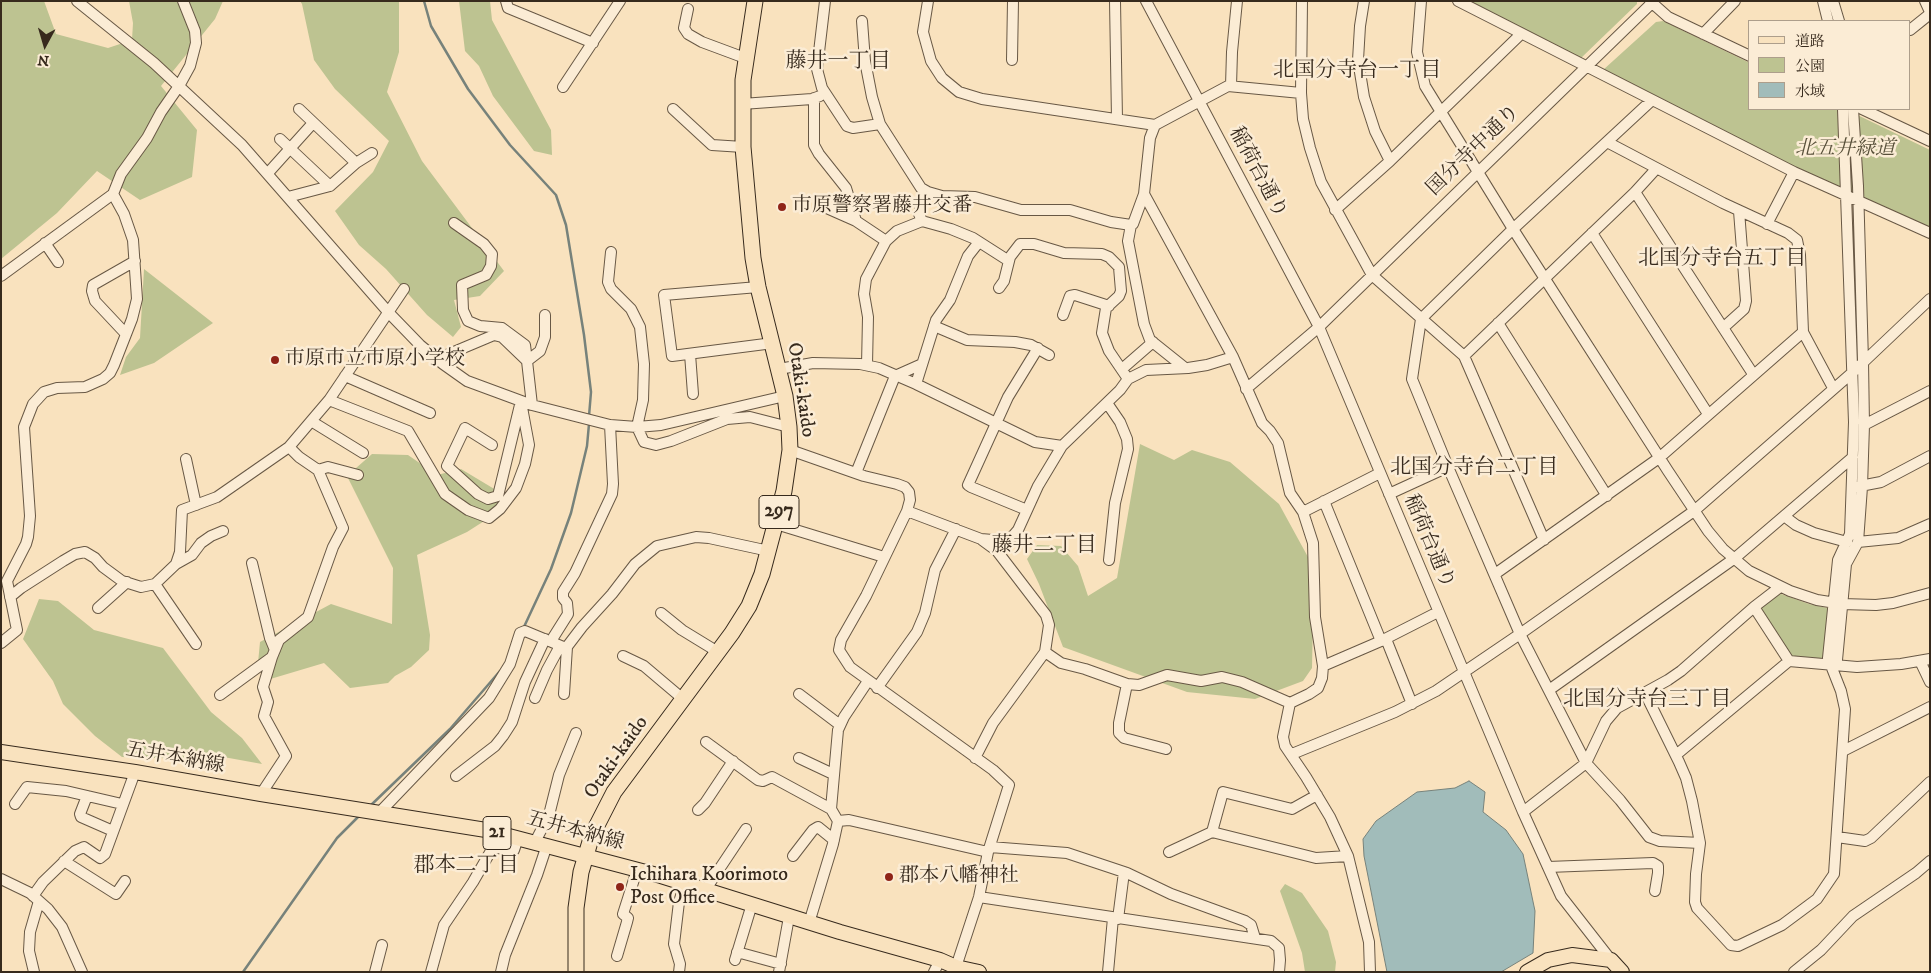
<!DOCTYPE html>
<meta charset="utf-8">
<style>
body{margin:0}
#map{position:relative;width:1931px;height:973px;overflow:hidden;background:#f9e2be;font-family:"IM FELL DW Pica","Noto Serif JP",serif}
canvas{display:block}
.frame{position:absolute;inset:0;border:2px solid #372a1d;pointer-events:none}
.legend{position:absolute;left:1748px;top:20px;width:162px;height:90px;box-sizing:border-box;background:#fbecd5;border:1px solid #ad9e8b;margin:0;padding:6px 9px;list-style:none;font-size:15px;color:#372a1d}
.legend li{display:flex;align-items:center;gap:10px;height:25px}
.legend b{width:25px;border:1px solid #ad9e8b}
.north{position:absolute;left:20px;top:20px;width:50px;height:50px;-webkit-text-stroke:4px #fbecd5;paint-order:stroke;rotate:186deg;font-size:14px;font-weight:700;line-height:20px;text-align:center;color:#372a1d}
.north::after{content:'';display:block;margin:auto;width:18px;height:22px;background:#372a1d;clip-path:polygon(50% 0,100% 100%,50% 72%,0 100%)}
</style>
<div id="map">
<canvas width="1931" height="973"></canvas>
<div class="frame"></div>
<ul class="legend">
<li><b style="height:6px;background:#f9e2be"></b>道路</li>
<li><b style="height:14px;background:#bdc391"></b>公園</li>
<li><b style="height:14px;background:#a1bcba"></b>水域</li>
</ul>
<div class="north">N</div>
</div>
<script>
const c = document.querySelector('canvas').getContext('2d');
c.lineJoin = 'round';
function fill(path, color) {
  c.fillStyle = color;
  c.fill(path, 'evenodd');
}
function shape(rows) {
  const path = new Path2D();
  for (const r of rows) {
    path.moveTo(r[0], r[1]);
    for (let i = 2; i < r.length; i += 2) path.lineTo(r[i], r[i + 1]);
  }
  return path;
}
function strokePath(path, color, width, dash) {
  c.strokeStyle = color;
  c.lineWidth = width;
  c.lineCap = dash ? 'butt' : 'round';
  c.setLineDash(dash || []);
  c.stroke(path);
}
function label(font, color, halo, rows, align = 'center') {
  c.font = font + ' "IM FELL DW Pica","Noto Serif JP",serif';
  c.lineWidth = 5;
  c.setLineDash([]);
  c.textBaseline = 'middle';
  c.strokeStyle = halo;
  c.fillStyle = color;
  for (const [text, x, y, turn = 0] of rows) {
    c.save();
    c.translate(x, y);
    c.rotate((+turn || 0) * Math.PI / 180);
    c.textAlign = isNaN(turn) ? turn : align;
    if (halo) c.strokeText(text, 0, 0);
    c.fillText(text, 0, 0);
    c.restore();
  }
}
fill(shape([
 [1,1,44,1,56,34,108,48,132,40,133,23,129,1,223,1,215,19,161,86,197,130,192,177,140,200,97,171,57,213,1,259],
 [300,1,399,1,399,52,387,92,422,161,504,271,480,296,454,300,461,327,453,337,427,315,386,269,359,245,335,211,373,172,389,141,335,89,314,60,302,4],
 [459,1,490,1,492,20,551,130,552,155,534,151,493,96,479,66,465,51],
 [1470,1,1637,1,1637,4,1581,58],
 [1663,21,1750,63,1750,109,1845,109,1930,150,1930,229,1795,168,1603,70,1656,22],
 [144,269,213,323,154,363,120,375,126,357,140,338],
 [1140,444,1174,460,1192,450,1230,462,1279,504,1314,568,1312,668,1303,681,1255,699,1187,692,1063,647,1039,584,1027,559,1037,545,1061,546,1078,566,1088,596,1117,578],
 [372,454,408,455,437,475,461,469,501,493,492,516,467,532,417,555,430,635,429,650,411,667,395,676,388,683,350,688,324,663,267,680,258,663,260,642,331,604,392,624,393,568,347,476],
 [1781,594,1809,604,1827,608,1829,612,1825,660,1791,658,1760,609,1778,595],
 [39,599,58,601,94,630,163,648,211,712,242,738,262,764,207,754,190,759,122,757,95,736,63,704,53,681,23,639],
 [1285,884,1302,893,1328,931,1336,962,1335,972,1305,972,1302,953,1280,891]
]), '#bdc391');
const water = shape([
 [1469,781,1485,792,1483,812,1506,830,1523,854,1535,911,1533,953,1501,972,1387,972,1364,856,1363,839,1376,821,1417,792,1455,788,1469,781]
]);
fill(water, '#a1bcba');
strokePath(water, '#77827b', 1);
strokePath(shape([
 [424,1,431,26,468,89,510,145,556,195,566,225,584,335,591,392,589,416],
 [523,629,551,569,571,513,587,446,589,424],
 [369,807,450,729,500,671],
 [243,972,337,838,361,814]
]), '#77827b', 2.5);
const minor = shape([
 [77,1,154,63,242,145,389,313,420,345,443,364,467,381,532,405,610,425,637,427,661,425,785,396],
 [506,1,508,8,593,43],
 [825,1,817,69,822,88,847,126,853,128,880,124],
 [928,1,923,32,931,61,942,78,959,92,982,99,1155,125,1228,86,1301,93],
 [1115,1,1117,119],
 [1146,1,1319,327,1523,812,1561,896,1611,960],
 [1302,1,1301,93,1303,119,1310,148,1321,182,1372,275,1464,356,1544,540],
 [1364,1,1360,26,1358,60,1364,97,1375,131,1390,161],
 [1421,1,1417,52,1425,86,1513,229,1668,471,1708,531,1723,549,1749,571,1790,591,1817,600,1842,604,1876,605,1893,603,1930,593],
 [1458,1,1794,172,1930,233],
 [1650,1,1668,17,1750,56],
 [1823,1,1828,21],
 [1833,1,1839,21],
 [1925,1,1930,12],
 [688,9,684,28,688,34,702,42,745,58],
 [862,21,865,61,872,97,880,124,921,188,928,192,942,196,975,197,1021,210,1070,210,1111,222,1131,225],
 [1910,30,1930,14],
 [1703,34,1735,1],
 [1012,60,1013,1],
 [1231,86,1232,52,1237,1],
 [563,87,620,1],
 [814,98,814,145,819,154,846,188,856,221,886,241],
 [1652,100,1513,229,1421,319,1412,379,1448,467,1520,634,1586,763,1620,800,1649,837,1660,841,1700,843],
 [742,104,812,99,820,96],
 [299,109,356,163],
 [673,109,712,145,743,147],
 [1862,109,1930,141],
 [1155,125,1150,138,1144,194,1133,224,1131,225,1128,241,1144,324,1150,340,1185,368],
 [280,139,330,186],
 [1607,142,1723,203,1788,233,1797,240,1800,255,1803,332,1833,388],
 [268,173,313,123],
 [1635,192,1753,374],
 [288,197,330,186,356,163,372,153],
 [822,206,856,221],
 [1335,210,1390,161,1521,34],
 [922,221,919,214,926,191],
 [454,223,484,244,492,254,491,266,486,275,462,285,463,310,468,321,480,326,502,328,525,345,527,361,540,351,545,337,545,315],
 [1767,224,1794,172],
 [1592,233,1708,414],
 [45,243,58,262],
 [611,252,608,282,611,289,631,309,640,327,644,364,643,400,637,427,644,442,656,445,671,441,727,419,750,417,789,427],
 [1,276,113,194],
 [758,287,664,295,672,356,773,343],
 [999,288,1004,281,1010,257,1020,244,1034,244,1064,253,1102,254,1109,257,1119,267,1121,291,1119,296,1106,308,1102,333,1109,351,1128,379],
 [1063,315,1070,296,1075,295,1109,306],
 [1498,323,1607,496],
 [934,326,967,340,1015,342,1031,345,1049,355],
 [1723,328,1744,309,1746,301,1739,211],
 [125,333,95,301,92,291,93,285,135,261],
 [690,354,693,394],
 [1464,356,1635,192,1656,169],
 [437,359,494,335,502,337,527,361,532,405],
 [867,365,868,317,864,294,866,279,886,241,897,231,922,221,951,229,973,238,1009,261],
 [779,369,813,363,860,364,879,368,916,384,1035,442,1062,446],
 [1122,369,1153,342],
 [345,376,430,413],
 [916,384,936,320,950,300,968,256,979,242],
 [1246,389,1319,327,1654,1],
 [329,400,408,431,445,494,468,510,489,518,500,509,516,488,525,464,529,445,521,402],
 [1107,403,1120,422,1127,439,1128,449,1115,503,1109,560],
 [311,421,363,453],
 [1864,425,1930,391],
 [492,445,465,428,447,466,478,494,488,499,498,496,520,405],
 [790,450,864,476,897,484,905,487,909,492,910,500,907,511,866,596,841,640,839,650,850,667,993,770,1009,785,988,852,979,897,956,967],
 [186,459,196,505],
 [318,470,328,467,358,475],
 [856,473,895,376,922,364],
 [1855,487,1881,482,1930,456],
 [1389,494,1448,467],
 [1324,501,1381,641],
 [1027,510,971,487,968,485,1008,397,1038,348],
 [907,511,981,539,1004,541,1012,537,1018,530,1038,486,1062,446,1120,390,1128,379,1146,370,1188,368,1207,365,1233,357],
 [1303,512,1380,473],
 [1784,516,1796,525,1814,533,1847,542],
 [776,524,884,557],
 [1858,542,1898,538,1930,524],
 [252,563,270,638,275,650],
 [176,564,192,555,201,543,211,536,223,531],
 [1495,574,1659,458,1803,332],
 [155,584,196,644],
 [10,597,21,588,63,561,75,554,85,552,95,558,103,567,122,581,141,587,155,584,176,564,180,552,182,510,217,497,289,447,329,400,404,289],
 [1754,607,1789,661],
 [98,608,127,582],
 [661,613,682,630,718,652],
 [1386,639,1412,704],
 [551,641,568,614,567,603,563,598,563,592,575,573,612,494,613,484,610,425],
 [1,643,17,630,7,581,26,544,28,537,30,516,24,427,33,404,44,392,57,388,85,387,103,379,110,373,114,365,132,319,137,299,133,240,124,214,113,194,121,174,147,138,161,112,179,86,190,66,196,43,195,31,183,1],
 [1045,652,1061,663,1085,669,1127,684,1139,685,1167,675,1201,681,1222,677,1242,682,1290,703,1309,694,1318,688,1322,678,1323,666,1315,617,1313,543,1303,512,1290,493,1278,443,1270,431,1262,423,1233,357,1144,194],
 [623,656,644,666,683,699],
 [1920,661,1930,682],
 [1323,666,1381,641,1438,612],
 [1831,666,1837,660,1846,564,1858,542,1862,487,1864,425,1863,361,1858,186,1853,109],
 [1127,684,1119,723,1119,733,1124,738,1166,749],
 [877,688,917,632,925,613,935,570,956,529],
 [1549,690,1735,558,1853,457],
 [1645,693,1679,762,1686,778,1692,801,1700,843,1696,874,1695,902,1697,908,1731,945,1738,946,1782,925,1817,899,1834,874,1845,709,1841,691,1828,658,1838,560,1850,534,1854,422,1843,109],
 [564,694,567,647],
 [799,694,840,725],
 [220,695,272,657],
 [535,698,547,670,560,646],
 [1290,703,1283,737,1285,746,1306,777,1330,817,1348,856,1369,942,1370,972],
 [706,742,758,780,763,781,772,777,831,809],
 [1843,751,1930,707],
 [1292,754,1395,712,1436,691,1520,634,1694,511,1853,372,1930,299],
 [1676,755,1789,661,1857,667,1901,664,1930,659],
 [799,758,833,774],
 [975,758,993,723,1045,652,1049,625,1046,615,997,551,982,540],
 [456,776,495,746,503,736,512,722,525,682,545,639],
 [261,794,286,756,264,716,268,702,263,687,272,657,279,640,308,617,333,547,343,528,318,470,299,457,289,447],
 [87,796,80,814,81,817,113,831],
 [15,804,27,787,66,791,122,804],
 [698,810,705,803,733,761],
 [380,812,489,698,510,664,520,633,525,631,566,648,582,627,612,594,635,564,657,546,696,537,709,538,769,551],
 [1523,812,1586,763,1606,721,1617,708,1668,680,1681,671,1754,607,1780,587],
 [838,821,849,820,988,852],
 [838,821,831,809,838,730,844,717,868,681],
 [1212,832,1223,792,1292,809,1317,795],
 [1837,837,1865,841,1871,838,1930,782],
 [535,842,549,815,559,775,576,733],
 [990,847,1067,853,1127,873,1171,894,1245,921,1251,925,1255,938],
 [1169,852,1212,832,1316,858,1348,856],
 [793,856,813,830,818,827,834,840],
 [64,861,116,894,125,881],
 [1548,867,1653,863,1658,866,1658,873,1655,891],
 [1,879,30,893,48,909,62,927,82,972],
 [706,889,746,829],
 [33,896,43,882,75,851,84,847,100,858,105,854,135,772],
 [979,897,1271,941,1279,948,1280,960,1279,972],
 [1118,919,1124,872],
 [809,923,833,844,838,821],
 [737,952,781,964],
 [617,956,627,922,628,918,623,914,637,870],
 [735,960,752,904],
 [34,972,29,951,30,932,39,901],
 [375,972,382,945],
 [431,972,444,925,473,882,492,849,497,848,514,850,518,838],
 [501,972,505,955,537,875,547,845],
 [679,972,680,964,674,944,679,902,685,883],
 [779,972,789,917],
 [934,972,940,960],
 [1108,972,1113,918],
 [1794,972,1821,950,1853,916,1916,873,1930,861]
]);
const major = shape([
 [1,752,135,772,261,794,486,830,661,876,840,932,940,960,956,967,979,972],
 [1527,972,1548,960,1572,955,1611,960,1622,972]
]);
const highway = shape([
 [576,972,576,908,581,872,592,835,614,792,732,633,749,606,762,574,784,491,790,450,789,427,785,396,758,287,753,258,743,147,743,80,755,1]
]);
strokePath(minor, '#685845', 12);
strokePath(major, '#372a1d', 16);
strokePath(highway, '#372a1d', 17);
strokePath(minor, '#fbecd5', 10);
strokePath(major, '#f9e2be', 14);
strokePath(highway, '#f9e2be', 15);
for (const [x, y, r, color] of [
 [782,207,5,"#8f2418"],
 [275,360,5,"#8f2418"],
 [889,877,5,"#8f2418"],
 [620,887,5,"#8f2418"]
]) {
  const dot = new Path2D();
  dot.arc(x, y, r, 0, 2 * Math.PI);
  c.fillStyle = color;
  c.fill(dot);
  strokePath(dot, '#fbecd5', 2);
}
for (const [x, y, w] of [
 [779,512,40],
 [497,833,28]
]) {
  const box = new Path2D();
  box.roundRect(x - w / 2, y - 16.5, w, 33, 4);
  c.fillStyle = '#fbecd5';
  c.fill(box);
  strokePath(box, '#372a1d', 1);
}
label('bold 19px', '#372a1d', null, [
 ["297",779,512],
 ["21",497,833]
]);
label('italic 20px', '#58503a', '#fbecd5', [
 ["北五井緑道",1845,150]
]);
label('20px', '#372a1d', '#fbecd5', [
 ["国分寺中通り",1474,151,-44],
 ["稲荷台通り",1257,173,62],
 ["Otaki-kaido",800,390,81],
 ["稲荷台通り",1428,542,67],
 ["Otaki-kaido",617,758,-55],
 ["五井本納線",175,759,10],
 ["五井本納線",575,832,15]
]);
label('20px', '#372a1d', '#fbecd5', [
 ["市原警察署藤井交番",792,207],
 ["市原市立市原小学校",285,360],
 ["Ichihara Koorimoto",630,876],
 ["Post Office",630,899],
 ["郡本八幡神社",899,877]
], 'left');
label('21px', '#372a1d', '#fbecd5', [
 ["藤井一丁目",838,63],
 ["北国分寺台一丁目",1357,72],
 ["北国分寺台五丁目",1722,260],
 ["北国分寺台二丁目",1474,469],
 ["藤井二丁目",1044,547],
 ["北国分寺台三丁目",1647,701],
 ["郡本二丁目",466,867]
]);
</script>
